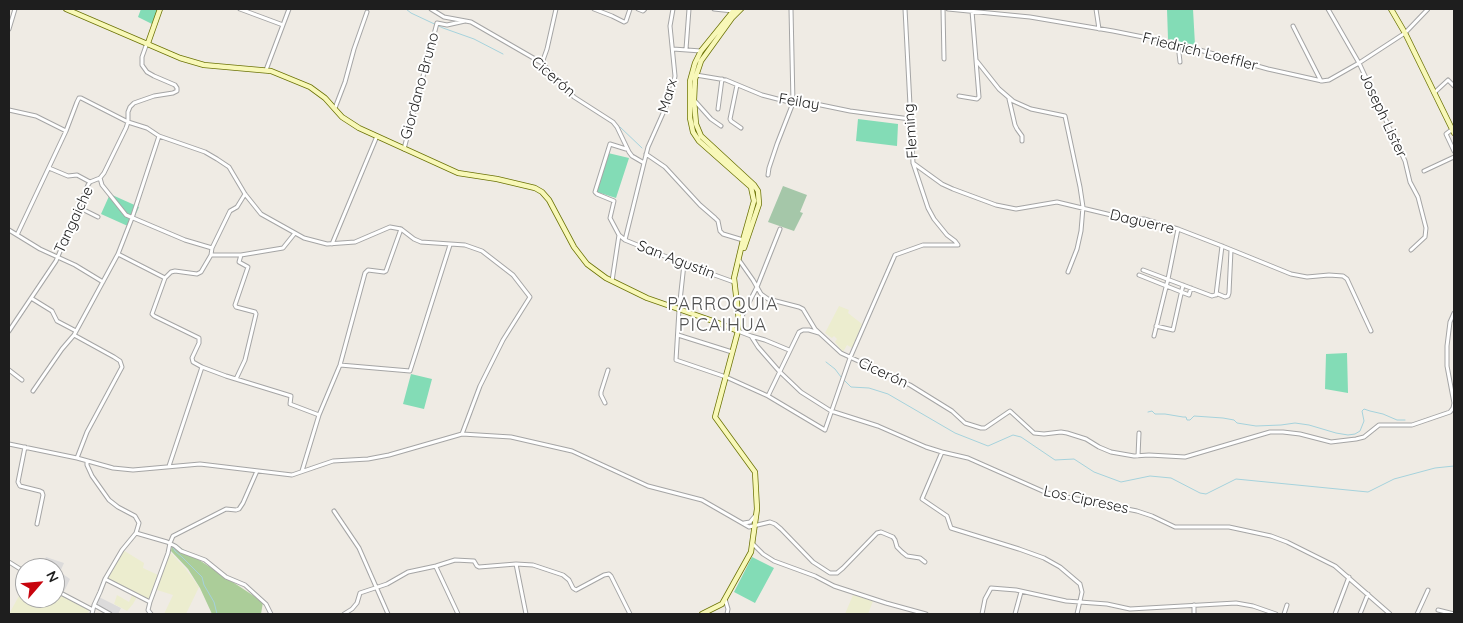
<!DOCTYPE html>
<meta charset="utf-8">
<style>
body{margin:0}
#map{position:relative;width:1463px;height:623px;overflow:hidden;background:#efebe4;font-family:Quicksand,sans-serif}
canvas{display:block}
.frame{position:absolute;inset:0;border:10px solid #1e1e1e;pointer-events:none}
.north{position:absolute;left:15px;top:558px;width:50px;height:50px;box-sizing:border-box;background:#fff;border:1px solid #a5a5a5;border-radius:50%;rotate:63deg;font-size:14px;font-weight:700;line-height:20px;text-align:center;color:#1e1e1e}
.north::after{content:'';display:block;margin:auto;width:18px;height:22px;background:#c8040d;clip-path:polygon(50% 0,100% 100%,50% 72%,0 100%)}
</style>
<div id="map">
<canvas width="1463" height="623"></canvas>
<div class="frame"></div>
<div class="north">N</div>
</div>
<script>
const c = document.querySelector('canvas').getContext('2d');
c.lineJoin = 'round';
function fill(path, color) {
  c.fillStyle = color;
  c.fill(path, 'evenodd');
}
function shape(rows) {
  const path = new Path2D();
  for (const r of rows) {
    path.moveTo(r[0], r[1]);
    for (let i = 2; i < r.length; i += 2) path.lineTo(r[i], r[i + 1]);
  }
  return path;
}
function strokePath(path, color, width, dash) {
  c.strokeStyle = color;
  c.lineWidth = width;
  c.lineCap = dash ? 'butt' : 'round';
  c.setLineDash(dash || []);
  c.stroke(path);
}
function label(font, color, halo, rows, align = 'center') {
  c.font = font + ' Quicksand,sans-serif';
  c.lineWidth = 4;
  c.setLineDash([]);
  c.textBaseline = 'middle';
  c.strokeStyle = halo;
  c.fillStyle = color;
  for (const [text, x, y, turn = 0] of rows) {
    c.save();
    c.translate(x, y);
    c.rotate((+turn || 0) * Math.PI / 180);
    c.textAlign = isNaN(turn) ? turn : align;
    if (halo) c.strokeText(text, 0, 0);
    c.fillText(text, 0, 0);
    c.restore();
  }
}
fill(shape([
 [46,557,64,563,60,572,70,579,63,594,55,590,55,568,41,568],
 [99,597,121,608,118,614,113,614,95,604]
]), '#dcdbdb');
fill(shape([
 [839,306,849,310,848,313,862,324,852,348,847,345,843,352,835,342,837,339,834,336,832,338,825,333],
 [123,550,144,563,143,568,158,575,149,601,138,595,133,604,132,603,133,604,127,611,114,604,117,595,129,602,133,593,106,578],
 [170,552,185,568,199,587,186,614,164,614,173,595,154,589],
 [25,585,25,598,55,598,55,591,89,610,88,614,9,614],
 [853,595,873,601,868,614,845,614]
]), '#ecedcf');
fill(shape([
 [175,544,263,602,261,614,212,614,200,588,188,569,171,551,172,545]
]), '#abcd99');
fill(shape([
 [783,186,807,195,800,212,803,213,794,231,768,222]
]), '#a5c7a9');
fill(shape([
 [141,9,158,9,152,24,138,17],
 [1167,9,1193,9,1195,45,1168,39],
 [858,119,898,124,897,146,856,141],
 [608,153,629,158,616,198,597,192],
 [110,194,139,207,130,227,101,214],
 [1347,353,1348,393,1325,389,1326,354],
 [411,374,432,379,424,409,403,404],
 [752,557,774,568,755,603,734,592]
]), '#83dcb6');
strokePath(shape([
 [406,9,411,13,443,28,474,39,503,54],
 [620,127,642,148],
 [826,362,835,369,841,377],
 [844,380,851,387,869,388,888,394,955,433,988,446,1013,435,1021,437,1055,460,1074,459,1094,472,1121,482,1150,476,1171,478,1200,493,1206,494,1236,479,1368,492,1394,479,1435,468,1454,466],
 [1148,412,1152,411,1155,414,1165,414,1183,417,1186,417,1187,420,1190,420,1194,416,1223,418,1234,420,1237,423,1256,426,1281,425,1295,423,1309,425,1336,433,1348,435,1355,434,1360,431,1364,421,1362,411,1364,409,1370,411,1383,414,1397,420,1405,420],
 [173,547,175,551,182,557,202,577,204,585,214,602,217,614]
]), '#a5d2dc', 1);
const street = shape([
 [240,9,283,25],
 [431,9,444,17,471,22,542,63,574,97,613,122,617,127,629,152,632,156,644,163,648,147,672,93,675,76,670,26,673,9],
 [594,9,612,16,624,22,626,21,630,9],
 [638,9,643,11,645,9],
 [714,9,733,11],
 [943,9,944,59],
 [948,9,1030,17,1113,31,1178,44,1268,69,1322,81,1329,80,1359,63,1405,33,1428,9],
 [1096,9,1099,29],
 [1328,9,1359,63,1405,161,1410,182,1418,197,1426,228,1425,237,1411,250],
 [1293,26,1321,81],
 [9,29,15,9],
 [1178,44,1180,62],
 [673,49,701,51],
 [686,49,689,9],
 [976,60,999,89,1013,101,1031,109,1065,116,1080,187,1083,207,1081,231,1077,249,1068,272],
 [542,63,547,49,556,9],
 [266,70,289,9],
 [696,75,726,80,762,95,793,103,816,104,850,111,910,119],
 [737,85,730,119,731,121,741,128],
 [1434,93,1448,80,1454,86],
 [959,96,977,99,979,97,972,11],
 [1009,99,1015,125,1017,129,1022,136,1022,141],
 [694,100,711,119,721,126],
 [335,108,345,82,354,49,367,12],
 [718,109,722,79],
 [9,110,36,116,66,131],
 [1454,128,1446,134,1454,151],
 [404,149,437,23,447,25,465,21],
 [626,149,610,144,595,192,597,194,614,201,610,218,619,235,625,240,684,264,734,282],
 [646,154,665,167,700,205,715,218,718,221,720,231,723,234,743,240],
 [913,163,942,184,953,189,996,205,1016,209,1057,202,1128,219,1144,219,1178,229,1222,246,1291,274,1307,277,1329,275,1343,276,1347,279,1371,331],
 [49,168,68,176,77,175,90,182],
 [1424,171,1454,157],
 [768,175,769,168,777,144,793,103,791,9],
 [100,178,102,185,126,215,185,240,212,248,211,255],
 [78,207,98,217],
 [401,229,414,239,421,242,465,245,482,251,513,275,530,297,503,340,480,386,462,434],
 [9,230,40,249,75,265,103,282],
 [295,233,283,248,241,255,211,255,201,272,197,274,175,271,171,272,165,278,152,314,154,316,199,338,199,343,192,358,193,362,202,367,226,376,291,396,290,404,319,415],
 [17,235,66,131,77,102,79,98,81,98,128,122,147,128,159,136,205,152,217,159,229,167,245,194,261,214,304,238,327,244,355,242,390,227,401,229,386,271,384,272,368,270,365,273,340,365,319,415,302,471],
 [625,240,644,163],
 [332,244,377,136],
 [212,248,230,211,237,207,245,194],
 [118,254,165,278],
 [739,260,753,280,761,294,768,299,799,307,803,309,815,329,841,353,910,385,952,411,965,423,981,428,985,428,1010,411,1034,433,1044,434,1061,432,1067,433,1086,439,1099,447,1111,452,1134,456,1149,455,1185,457,1270,432,1283,432,1300,434,1331,442,1356,439,1364,437,1379,425,1412,425,1450,412,1453,408,1454,403,1447,366,1447,346,1450,322,1454,313],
 [684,264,679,310,676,360,726,377,768,396,825,430,850,358,895,255,923,245,958,245,955,241,947,235,934,219,928,208,913,163,905,9],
 [1143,270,1212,296,1218,294,1225,297,1228,296,1229,293,1231,250],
 [1139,275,1189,295,1191,288],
 [612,281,619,235],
 [1216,295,1222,246],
 [31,298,52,311,57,321,76,331],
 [740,320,757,287,780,229],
 [1156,326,1173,330,1183,285],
 [9,331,56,261,88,185,90,182,100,178,104,173,126,128,128,122,128,112,130,107,134,103,154,96,173,93,177,91,177,88,175,85,154,76,147,72,142,65,142,57,147,43],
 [738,331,751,336,758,347,779,371,801,392,831,411,878,426,926,447,942,452,968,458,1047,493,1137,511,1152,516,1175,527,1229,527,1271,536,1287,542,1335,566,1390,614],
 [678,335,732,352],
 [751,336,765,340,789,350],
 [1154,336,1168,279,1178,229],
 [340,365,410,371,450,245],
 [9,370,22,380],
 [236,379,245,360,256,314,255,312,236,307,235,305,248,267,239,262,241,255],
 [33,391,62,349,74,335],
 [768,396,799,332,803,330,809,330,819,333],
 [605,403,601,395,601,392,608,370],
 [9,444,77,458,113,468,133,470,200,464,292,475,333,461,368,459,389,455,462,434,511,437,572,451,648,486,702,500,749,527,770,522,775,524,781,529,813,562,830,573,837,573,843,568,877,533,881,532,893,537,895,540,897,547,902,552,907,556,920,558,925,562],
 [25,447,18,482,20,486,40,491,42,492,43,495,37,524],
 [942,452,922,499,947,516,951,528,1019,549,1044,558,1060,567,1080,584,1082,592,1077,614],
 [1138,456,1139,433],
 [77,458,87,432,122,367,120,361,114,357,74,335,118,254,132,218,159,136],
 [87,462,87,465,92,476,109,500,118,507,135,516,139,523,136,533,122,550,105,579,100,592,94,605,92,614],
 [169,466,202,367],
 [334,511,359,548,388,614],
 [744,523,750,522,755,516],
 [136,533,167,542,175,546,181,551,205,560,226,577,245,585,266,604,271,614],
 [753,544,763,554,774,561,815,576,834,586,886,603,926,614],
 [9,562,25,572],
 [516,564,533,565,563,575,569,580,573,588,576,590,604,575,609,574,611,576,630,614],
 [436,567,458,614],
 [105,579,150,602,148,610,151,614],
 [55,590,93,610],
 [725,599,728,609,727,614],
 [150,602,168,553,170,543,173,536,226,509,236,510,239,509,243,503,257,471],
 [94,605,110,614],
 [1438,610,1454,614],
 [344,614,352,609,357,603,360,593,387,584,408,572,436,566,455,560,474,561,477,566,479,567,516,564,526,614],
 [982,614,985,599,991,588,1016,590,1066,601,1107,604,1130,609,1236,603,1253,606,1276,614],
 [1015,614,1021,592],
 [1194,614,1194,605],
 [1284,614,1287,605],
 [1335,614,1349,577],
 [1360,614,1368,594],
 [1417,614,1428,590]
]);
const secondary = shape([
 [66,9,180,58,204,65,271,71,310,87,325,98,342,117,359,128,458,173,497,179,535,188,542,192,549,200,574,247,587,264,606,278,647,298,713,321,738,331],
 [741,9,732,18,701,61,695,79,694,100,696,124,701,136,754,185,758,191,759,204,744,248],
 [1391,9,1405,33,1454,133],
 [148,43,160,9],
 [702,614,722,604,751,552,757,509,755,472,715,417,738,331,739,321,734,278,743,240,754,201,751,187,699,141,693,132,690,118,690,81,695,63,701,51,735,9]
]);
strokePath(street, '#a5a5a5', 5);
strokePath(secondary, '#6c7307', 6);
strokePath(street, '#fff', 3);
strokePath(secondary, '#f8f8b8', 4.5);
label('15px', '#1e1e1e', '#fff', [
 ["Friedrich Loeffler",1200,52,14],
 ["Cicerón",553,77,41],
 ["Giordano Bruno",420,86,-75],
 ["Marx",668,96,-74],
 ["Feilay",799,102,9],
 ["Joseph Lister",1383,115,65],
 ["Fleming",911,131,-94],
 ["Tangaiche",74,220,-65],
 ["Daguerre",1142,222,13],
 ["San Agustin",676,260,21],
 ["Cicerón",883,373,25],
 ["Los Cipreses",1086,500,12]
]);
c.letterSpacing = '1px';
label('18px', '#515151', '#fff', [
 ["PARROQUIA",723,305],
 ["PICAIHUA",723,326]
]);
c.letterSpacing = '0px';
</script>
